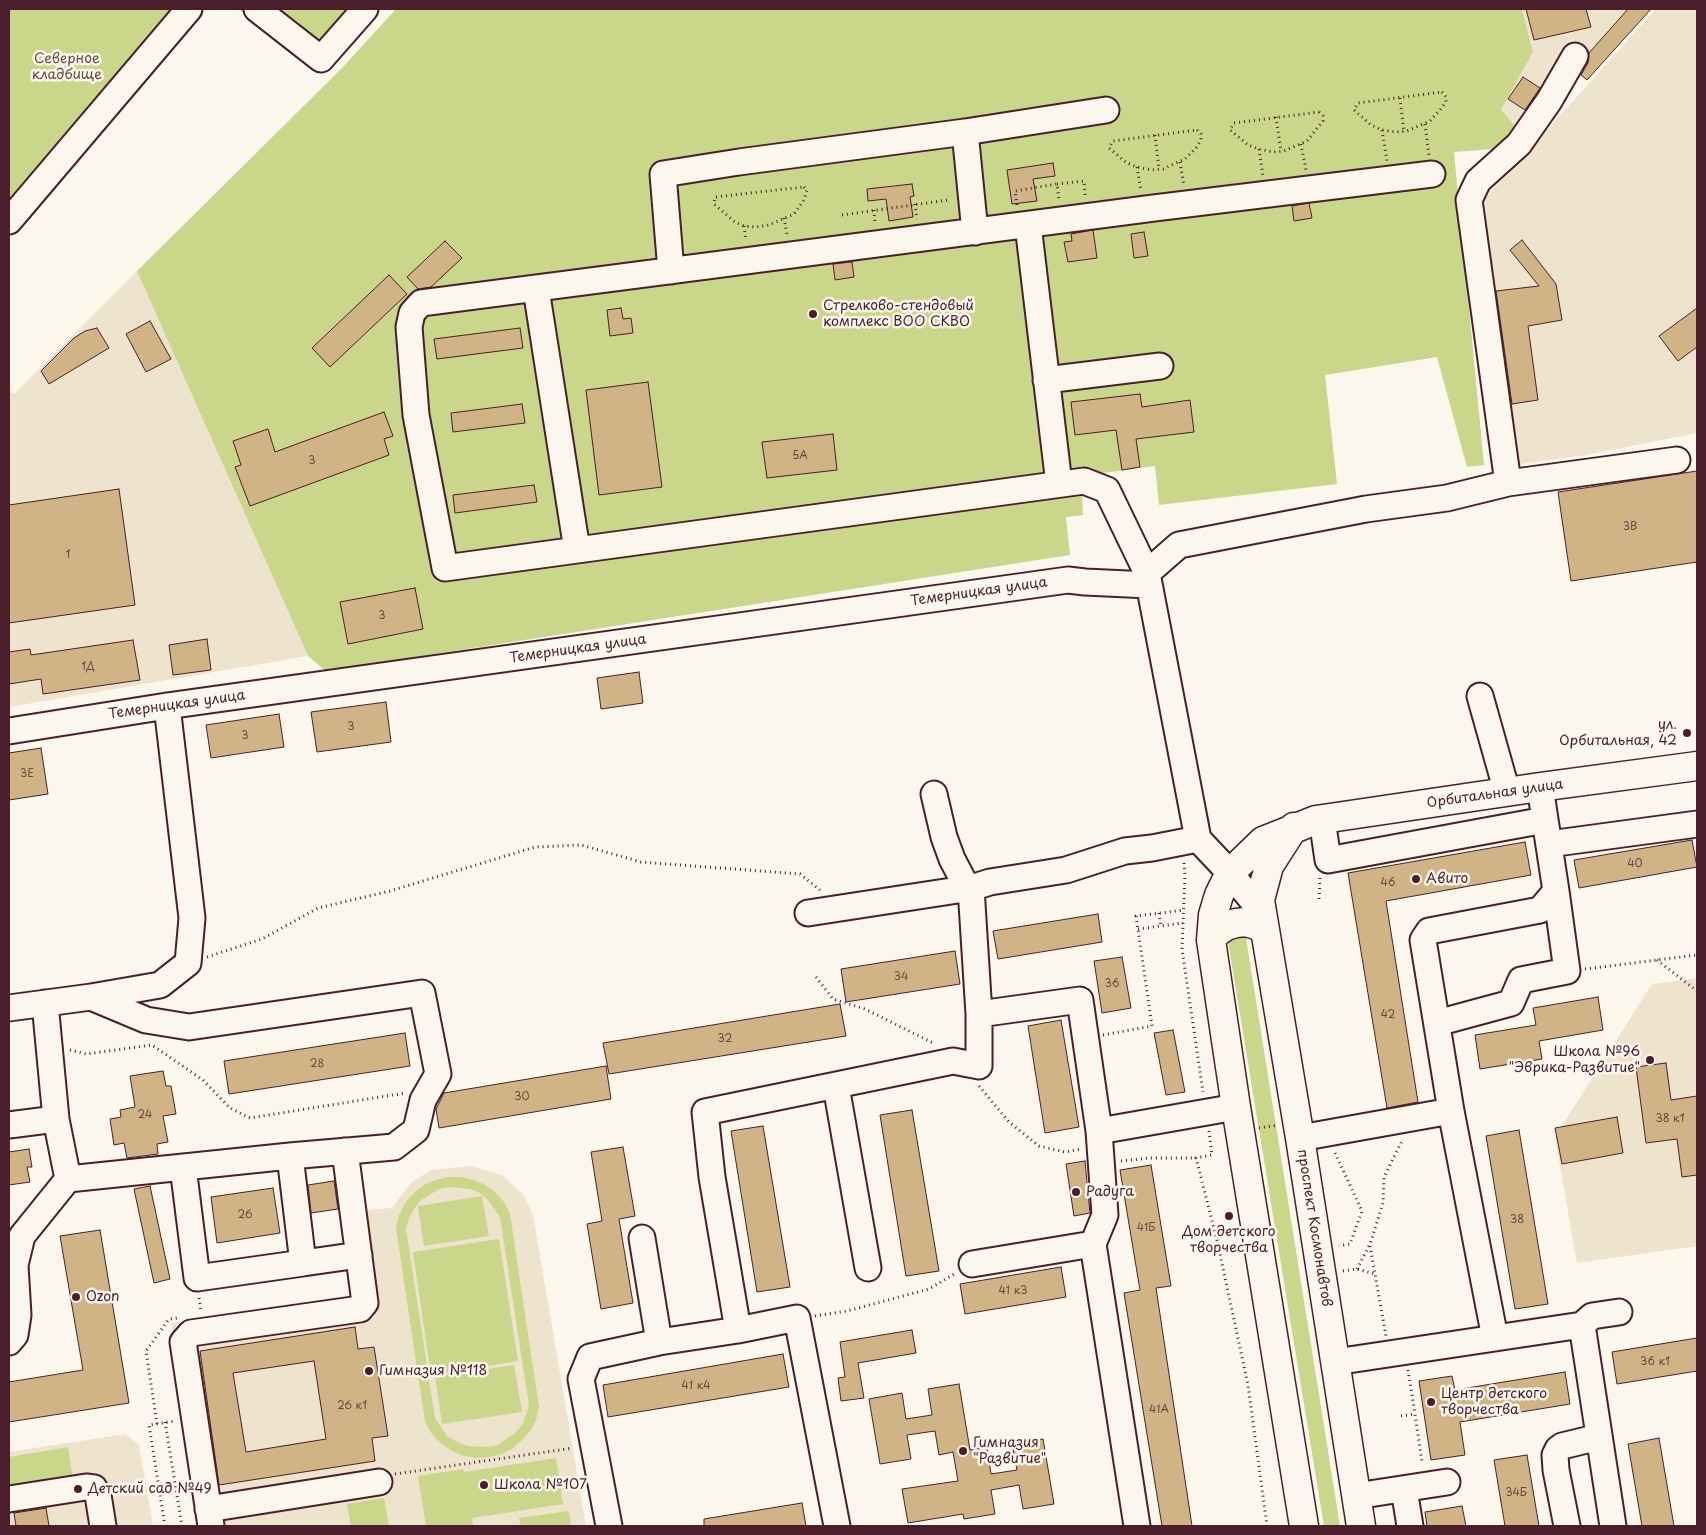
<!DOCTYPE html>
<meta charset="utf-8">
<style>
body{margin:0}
#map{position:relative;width:1706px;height:1535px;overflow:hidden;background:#fbf7ec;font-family:"Playpen Sans",sans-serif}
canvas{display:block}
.frame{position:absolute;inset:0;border:10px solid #4a1f2b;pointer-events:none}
</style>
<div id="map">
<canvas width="1706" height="1535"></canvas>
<div class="frame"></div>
</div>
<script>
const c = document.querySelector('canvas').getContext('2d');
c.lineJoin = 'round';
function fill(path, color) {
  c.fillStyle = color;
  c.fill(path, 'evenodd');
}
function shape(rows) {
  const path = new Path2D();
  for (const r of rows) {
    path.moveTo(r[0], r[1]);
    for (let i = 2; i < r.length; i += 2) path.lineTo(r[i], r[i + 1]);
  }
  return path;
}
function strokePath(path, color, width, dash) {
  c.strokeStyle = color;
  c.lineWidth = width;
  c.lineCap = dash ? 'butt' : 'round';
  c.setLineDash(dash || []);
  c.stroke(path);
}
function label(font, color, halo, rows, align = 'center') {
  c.font = font + ' "Playpen Sans",sans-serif';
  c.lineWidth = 5;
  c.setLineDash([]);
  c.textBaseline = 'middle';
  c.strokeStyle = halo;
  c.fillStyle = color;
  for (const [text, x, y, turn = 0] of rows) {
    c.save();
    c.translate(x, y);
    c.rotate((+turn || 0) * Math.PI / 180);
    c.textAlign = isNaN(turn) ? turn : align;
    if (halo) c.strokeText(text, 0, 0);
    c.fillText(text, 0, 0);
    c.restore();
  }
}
fill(shape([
 [1522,9,1641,9,1523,135,1501,110,1533,52],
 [1656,9,1697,9,1697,433,1586,455,1514,465,1478,208,1489,194],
 [137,271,308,656,9,707,9,389,14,394],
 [1697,978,1697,1246,1577,1263,1555,1137,1652,984],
 [472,1166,502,1175,523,1194,533,1215,586,1526,221,1526,202,1520,171,1323,376,1292,366,1210,392,1208,411,1183,431,1170],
 [125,1434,139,1445,153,1526,9,1526,9,1452]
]), '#eee3cd');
fill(shape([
 [9,9,197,9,9,221],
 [238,9,372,9,322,67],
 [396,9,1522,9,1533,52,1501,110,1523,135,1507,148,1454,152,1484,465,1467,467,1437,357,1325,375,1337,484,1159,505,1155,466,1081,476,1083,515,1066,517,1070,555,326,671,308,656,137,271,341,69],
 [1242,936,1246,938,1340,1526,1324,1526,1228,941,1231,938],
 [448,1177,461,1177,474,1180,485,1185,495,1192,504,1202,510,1214,539,1407,536,1420,530,1431,522,1440,513,1448,502,1454,490,1457,477,1458,464,1456,452,1451,441,1443,432,1434,425,1422,396,1228,399,1215,405,1203,414,1193,424,1185,436,1180],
 [450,1187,470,1189,480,1193,488,1200,500,1217,529,1406,522,1425,515,1433,498,1445,488,1447,467,1446,457,1442,447,1436,435,1418,406,1229,409,1218,414,1209,421,1200,439,1189],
 [482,1196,489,1236,424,1246,418,1206],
 [499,1239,518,1361,431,1375,413,1252],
 [514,1365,522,1412,442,1424,435,1377],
 [68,1447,73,1480,9,1491,9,1457],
 [556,1458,563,1504,472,1518,473,1526,426,1526,418,1476,464,1469,464,1472],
 [384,1498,389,1526,351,1526,347,1504],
 [569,1511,571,1526,521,1526,519,1518]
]), '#cad68a');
const building = shape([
 [1526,9,1586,9,1591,27,1534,40,1526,9],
 [1628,9,1651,9,1587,80,1581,75,1588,63,1589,53,1628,9],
 [1523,77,1540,88,1525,110,1508,99,1523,77],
 [1053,163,1055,176,1033,179,1037,201,1012,204,1007,170,1053,163],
 [912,184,914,196,910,197,913,217,889,221,886,199,868,201,867,189,912,184],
 [1309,203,1312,218,1294,221,1292,206,1309,203],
 [1093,230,1097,258,1068,262,1064,242,1072,241,1071,234,1093,230],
 [1144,232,1148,256,1134,258,1131,234,1144,232],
 [1522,240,1556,284,1562,320,1528,326,1538,400,1512,404,1496,291,1539,286,1510,250,1522,240],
 [445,241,462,258,431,287,418,289,407,277,445,241],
 [852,262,854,277,835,280,833,264,852,262],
 [389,275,407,294,330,367,312,348,389,275],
 [621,308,623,319,631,318,633,333,610,336,607,310,621,308],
 [1697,308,1697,347,1678,361,1659,336,1697,308],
 [150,321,171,359,146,372,126,334,150,321],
 [97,328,109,348,49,384,41,371,74,338,85,331,97,328],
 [520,328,523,348,437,359,434,339,520,328],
 [648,382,662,487,599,495,586,390,648,382],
 [1140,394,1142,407,1190,400,1194,432,1136,439,1140,467,1122,470,1116,430,1075,435,1071,402,1140,394],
 [522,404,525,423,453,432,451,413,522,404],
 [384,412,393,436,384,439,389,455,250,506,235,467,241,465,233,441,268,429,275,452,384,412],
 [833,434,837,470,767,478,762,442,833,434],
 [1697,471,1697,562,1571,581,1558,492,1697,471],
 [534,485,537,502,455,513,453,495,534,485],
 [119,489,135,605,9,623,9,505,119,489],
 [415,588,423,629,348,644,340,602,415,588],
 [207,639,211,670,173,675,169,645,207,639],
 [133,640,140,680,43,694,41,679,9,684,9,652,30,649,31,655,133,640],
 [639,672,643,703,601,709,597,678,639,672],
 [386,702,391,742,317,752,311,712,386,702],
 [279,714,284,747,211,758,206,725,279,714],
 [41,748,48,794,9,800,9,753,41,748],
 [1692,840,1697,867,1579,888,1574,860,1692,840],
 [1525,842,1531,875,1386,901,1418,1102,1387,1108,1348,873,1525,842],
 [1098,914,1102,942,998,959,993,931,1098,914],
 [955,951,960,984,846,1002,841,969,955,951],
 [1122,957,1131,1008,1102,1013,1094,961,1122,957],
 [1598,997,1603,1030,1539,1041,1542,1059,1480,1069,1475,1035,1536,1025,1533,1008,1598,997],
 [840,1004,846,1036,609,1074,603,1043,840,1004],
 [1061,1020,1079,1127,1045,1133,1028,1026,1061,1020],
 [1173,1030,1185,1092,1166,1095,1154,1033,1173,1030],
 [405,1033,410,1066,229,1094,224,1061,405,1033],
 [1666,1063,1671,1100,1697,1096,1697,1175,1682,1177,1677,1139,1646,1143,1636,1067,1666,1063],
 [606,1066,611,1099,439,1128,436,1109,444,1093,606,1066],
 [163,1071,166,1086,171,1086,176,1114,163,1116,168,1142,157,1144,158,1154,127,1158,124,1143,114,1145,110,1119,121,1117,120,1110,135,1107,130,1076,163,1071],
 [912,1110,939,1271,906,1276,880,1115,912,1110],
 [1617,1117,1623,1153,1562,1164,1555,1128,1617,1117],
 [763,1126,790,1287,757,1292,731,1131,763,1126],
 [1519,1130,1548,1304,1515,1309,1486,1136,1519,1130],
 [623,1147,635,1216,619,1219,633,1303,601,1309,587,1224,602,1221,591,1152,623,1147],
 [29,1149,32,1167,27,1167,30,1182,9,1185,9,1152,29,1149],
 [1085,1161,1090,1213,1074,1216,1066,1164,1085,1161],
 [1151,1165,1171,1286,1156,1288,1192,1526,1162,1526,1124,1293,1140,1290,1120,1170,1151,1165],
 [334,1181,338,1209,311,1213,308,1185,334,1181],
 [150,1186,170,1279,154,1283,134,1189,150,1186],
 [273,1188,280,1233,217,1243,211,1197,273,1188],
 [100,1230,129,1403,9,1422,9,1382,83,1370,60,1236,100,1230],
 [1061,1267,1066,1297,965,1314,960,1284,1061,1267],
 [355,1327,358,1349,374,1347,388,1436,372,1438,375,1461,219,1485,200,1351,355,1327],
 [314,1361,326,1439,246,1452,233,1373,314,1361],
 [912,1330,916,1353,858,1363,864,1398,841,1401,838,1378,845,1377,840,1342,912,1330],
 [1697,1338,1697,1371,1617,1384,1612,1352,1697,1338],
 [783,1354,789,1387,608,1417,603,1385,783,1354],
 [1565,1372,1570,1404,1460,1422,1465,1455,1431,1460,1419,1381,1452,1376,1455,1390,1565,1372],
 [959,1384,970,1450,987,1447,991,1474,1017,1470,1012,1444,1043,1439,1054,1504,1023,1509,1019,1485,991,1490,995,1514,964,1519,963,1514,908,1523,902,1489,958,1481,953,1452,939,1455,935,1431,907,1435,911,1459,880,1464,869,1399,902,1393,906,1419,932,1415,928,1389,959,1384],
 [1659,1438,1674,1526,1642,1526,1628,1444,1659,1438],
 [1527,1455,1539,1526,1505,1526,1494,1460,1527,1455],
 [802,1503,806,1526,704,1526,704,1519,802,1503],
 [1462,1506,1466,1526,1427,1526,1425,1512,1462,1506],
 [46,1508,49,1526,16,1526,14,1513,46,1508]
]);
fill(building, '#d0b485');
strokePath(building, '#4a1f2b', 1);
const minor = shape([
 [257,9,321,59,365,9],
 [965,132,975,232],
 [9,221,189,9],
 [1028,225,1059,484],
 [671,271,663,174,739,162,965,132,1106,110],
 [536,289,577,550],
 [1046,380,1160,366],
 [1508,483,1469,200,1478,181,1519,144,1549,101,1575,56],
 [1147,573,1179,545,1366,509,1447,498,1508,483,1677,460],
 [1480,696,1507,792],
 [9,731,167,706,1068,580,1085,582,1149,585],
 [934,794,944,837,952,859,963,880,965,889],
 [1322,819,1328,860,1545,820],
 [1549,844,1697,824],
 [971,888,979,1014,1080,1000,1099,1131],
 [1262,912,1230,873,1198,839,1147,573,1107,490,1084,481,445,568,416,415,409,327,412,313,421,303,1154,208,1432,174],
 [808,913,971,888,990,882,1066,870,1125,851,1152,848,1198,839],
 [9,1008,91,997,160,985,188,963,192,918,167,706],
 [1437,1023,1511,1003,1521,980,1567,971,1556,891],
 [836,1086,868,1268],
 [1451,1111,1423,940,1429,931,1540,910,1556,891,1540,787],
 [9,1125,56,1119],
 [1300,1138,1451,1111,1495,1338],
 [183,1167,197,1278,303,1263,290,1156],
 [68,1179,290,1156,394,1147,416,1130,423,1100,438,1074,422,993,189,1027,146,1020,91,997],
 [642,1238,659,1342],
 [303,1263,359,1255],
 [972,1264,1093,1244],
 [1582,1325,1592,1316,1619,1312],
 [9,1342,15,1335,18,1315,15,1265,22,1236,68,1179,56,1119,45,1003],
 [1335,1362,1582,1325,1613,1526],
 [1404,1489,1410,1526],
 [1356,1496,1447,1482],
 [9,1499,86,1487,94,1488,98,1495,103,1526],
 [208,1509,379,1482],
 [211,1526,183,1342,191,1333,360,1309,365,1303,345,1151],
 [609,1526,581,1379,590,1357,659,1342,738,1330],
 [837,1526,797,1318,738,1330,712,1177,705,1112,953,1061,979,1066,979,1014],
 [1137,1526,1093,1244,1105,1215,1099,1131,1236,1107],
 [1567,1526,1556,1470,1555,1455,1558,1449,1562,1446,1599,1437]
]);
const major = shape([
 [1294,827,1269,866,1260,900,1300,1138,1361,1526],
 [1211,940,1217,932,1226,926,1236,923,1246,922,1256,925,1265,930],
 [1304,1526,1236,1107,1211,940,1213,915,1219,895,1230,873,1263,841,1316,820,1540,787,1697,766]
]);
strokePath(minor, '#4a1f2b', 29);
strokePath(major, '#4a1f2b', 31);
strokePath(shape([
 [1442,92,1446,97,1446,102,1440,110,1430,121,1407,131,1396,132,1382,130,1371,125,1354,110,1358,103,1442,92],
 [1400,98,1404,132],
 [1319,112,1323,116,1323,121,1307,141,1284,151,1273,152,1259,149,1248,145,1230,130,1234,123,1319,112],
 [1276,117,1281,151],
 [1425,124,1429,156],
 [1197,130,1201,134,1201,140,1196,148,1185,159,1163,169,1151,170,1137,167,1127,163,1109,148,1113,141,1197,130],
 [1382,130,1387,161],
 [1155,135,1159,169],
 [1301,144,1306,170],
 [1259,149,1263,176],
 [1180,162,1184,186],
 [1137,167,1141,191],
 [1057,184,1084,181,1085,195],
 [804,187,807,190,804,200,794,214,769,225,755,227,744,226,735,222,714,204,715,197,804,187],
 [915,204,917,219],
 [1017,205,1015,191,1057,184,1059,200],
 [874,210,875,224],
 [842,215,948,200],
 [784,218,787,235],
 [744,226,746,240],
 [1184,863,1185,876,1182,949,1203,1092],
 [1319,899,1320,877],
 [1159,913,1161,926],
 [1138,929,1183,923],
 [207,957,262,939,318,908,390,891,535,847,581,845,641,862,800,874,821,891],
 [1657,960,1697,991],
 [1585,969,1697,955],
 [816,977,833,999,865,1009,935,1044],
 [1103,1035,1152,1026,1136,916,1184,910],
 [70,1050,86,1054,152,1045,203,1080,230,1108,250,1118,405,1093],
 [979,1086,1009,1122,1039,1146,1065,1152,1082,1149],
 [1259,1128,1278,1125],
 [1209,1131,1212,1155,1196,1158,1217,1240,1248,1385,1267,1526],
 [1335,1153,1362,1211,1350,1244,1339,1246],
 [1121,1161,1149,1158,1196,1158],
 [1370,1246,1386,1336],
 [1357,1269,1370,1244,1383,1203,1384,1177,1403,1139],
 [1343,1271,1357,1269,1375,1274],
 [199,1298,201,1312],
 [815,1316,847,1311,929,1289,956,1273],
 [1408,1370,1415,1414],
 [1401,1416,1415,1414,1422,1462],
 [165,1422,182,1526],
 [157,1424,146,1351,169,1319,178,1318],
 [395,1474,573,1448],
 [165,1526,149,1425,175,1421]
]), '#4a1f2b', 3, [1, 4]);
strokePath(minor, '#fbf7ec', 25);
strokePath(major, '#fbf7ec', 28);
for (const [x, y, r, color] of [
 [813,314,5,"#4a1f2b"],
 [1687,733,5,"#4a1f2b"],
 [1416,879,5,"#4a1f2b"],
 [1650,1060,5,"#4a1f2b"],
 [1076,1192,5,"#4a1f2b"],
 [1229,1216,5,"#4a1f2b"],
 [76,1297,5,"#4a1f2b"],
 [369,1371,5,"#4a1f2b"],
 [1431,1402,5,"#4a1f2b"],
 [963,1451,5,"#4a1f2b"],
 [484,1485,5,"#4a1f2b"],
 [78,1489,5,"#4a1f2b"]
]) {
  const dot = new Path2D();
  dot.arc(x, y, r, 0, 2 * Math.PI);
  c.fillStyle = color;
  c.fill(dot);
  strokePath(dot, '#fbf7ec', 2);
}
label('11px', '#6c4442', null, [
 ["5А",800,456],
 ["3",312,461],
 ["3В",1630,527],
 ["1",68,555],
 ["3",382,616],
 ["1Д",88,667],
 ["3",351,727],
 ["3",245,736],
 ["3Е",27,774],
 ["40",1635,864],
 ["46",1388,883],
 ["34",901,977],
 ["36",1112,984],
 ["42",1388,1015],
 ["32",725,1039],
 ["28",317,1064],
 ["30",522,1097],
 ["24",145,1115],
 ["38 к1",1670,1119],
 ["26",245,1215],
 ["38",1517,1220],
 ["41Б",1146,1228],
 ["41 к3",1013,1291],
 ["36 к1",1655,1362],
 ["41 к4",696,1386],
 ["26 к1",352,1406],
 ["41А",1159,1410],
 ["34Б",1516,1493]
]);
label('14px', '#6a4d43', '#fbf7ec', [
 ["Северное",67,59],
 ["кладбище",67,75]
]);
label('14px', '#4a1f2b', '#fbf7ec', [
 ["Стрелково-стендовый",823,306],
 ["комплекс ВОО СКВО",823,322],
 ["ул.",1677,725,"right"],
 ["Орбитальная, 42",1677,741,"right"],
 ["Авито",1426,879],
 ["Школа №96",1640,1052,"right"],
 ["\"Эврика-Развитие\"",1640,1068,"right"],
 ["Радуга",1086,1192],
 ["Дом детского",1229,1232,"center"],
 ["творчества",1229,1248,"center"],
 ["Ozon",86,1297],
 ["Гимназия №118",379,1371],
 ["Центр детского",1441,1394],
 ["творчества",1441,1410],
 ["Гимназия",973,1443],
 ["\"Развитие\"",973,1459],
 ["Школа №107",494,1485],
 ["Детский сад №49",88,1489]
], 'left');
label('14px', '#4a1f2b', '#fbf7ec', [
 ["Темерницкая улица",979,592,-8],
 ["Темерницкая улица",578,649,-8],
 ["Темерницкая улица",177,705,-8],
 ["Орбитальная улица",1495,794,-8],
 ["проспект Космонавтов",1314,1228,81]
]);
</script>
